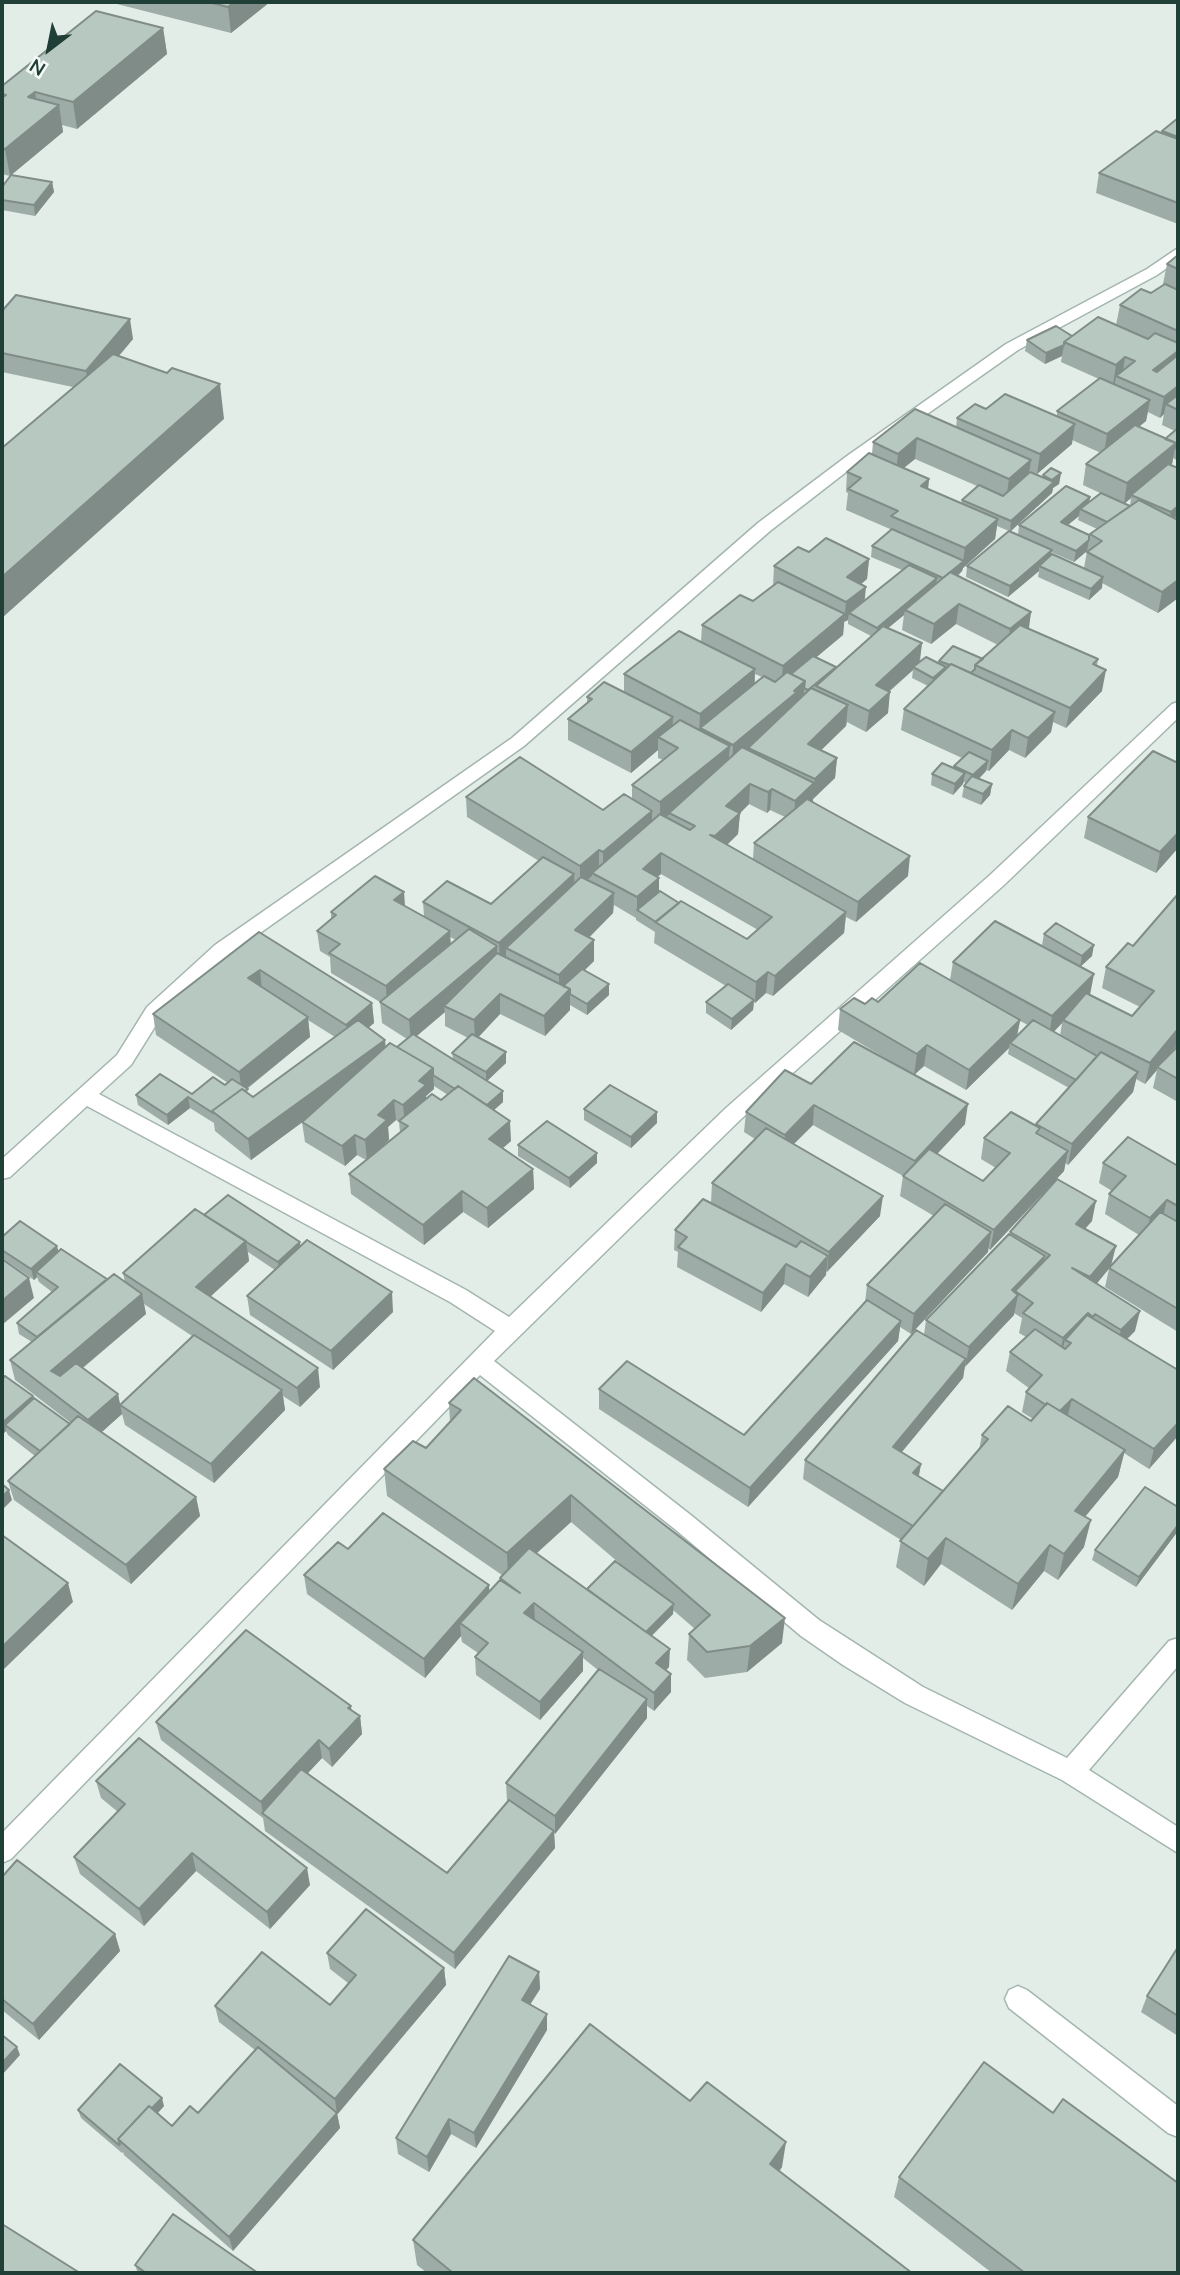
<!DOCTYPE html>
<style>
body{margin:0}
#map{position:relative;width:1180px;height:2275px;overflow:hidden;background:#e2ede8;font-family:"Nunito Sans",sans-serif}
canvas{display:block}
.frame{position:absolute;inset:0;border:4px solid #203f37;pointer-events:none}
.north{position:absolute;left:14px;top:14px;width:70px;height:70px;-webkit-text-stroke:5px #f3f9f6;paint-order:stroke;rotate:212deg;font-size:19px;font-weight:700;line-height:28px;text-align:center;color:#203f37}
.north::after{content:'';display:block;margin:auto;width:24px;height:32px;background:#203f37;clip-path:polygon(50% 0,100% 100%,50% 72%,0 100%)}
</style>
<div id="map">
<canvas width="1180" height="2275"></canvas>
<div class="frame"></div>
<div class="north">N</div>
</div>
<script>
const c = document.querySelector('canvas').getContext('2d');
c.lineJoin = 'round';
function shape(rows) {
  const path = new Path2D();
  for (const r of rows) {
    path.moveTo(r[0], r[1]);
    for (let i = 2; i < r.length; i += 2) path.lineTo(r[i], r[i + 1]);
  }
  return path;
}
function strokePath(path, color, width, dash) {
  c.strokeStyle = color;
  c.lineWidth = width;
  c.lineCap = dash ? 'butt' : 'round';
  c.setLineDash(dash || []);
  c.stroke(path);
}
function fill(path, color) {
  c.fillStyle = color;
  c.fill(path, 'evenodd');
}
const lane = shape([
 [1018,1986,1027,1990,1178,2106,1178,2137,1168,2133,1009,2008,1005,1999,1009,1990,1018,1986]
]);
const street = shape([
 [1178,248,1178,260,1157,275,1018,350,859,462,770,531,524,746,229,955,161,1017,131,1065,99,1094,466,1290,509,1317,726,1108,990,875,1172,704,1178,702,1178,718,1004,885,740,1120,494,1361,692,1516,819,1620,923,1687,1067,1758,1169,1641,1178,1638,1178,1666,1089,1770,1178,1827,1178,1853,1062,1780,905,1703,843,1665,801,1636,676,1530,480,1375,11,1859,2,1863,2,1833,495,1331,450,1302,87,1106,10,1177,2,1179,2,1159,117,1055,147,1007,215,945,512,738,758,523,847,456,1006,344,1147,269,1178,248]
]);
strokePath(lane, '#a4b5af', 3);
strokePath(street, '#a4b5af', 3);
fill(lane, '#fff');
fill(street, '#fff');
fill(shape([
 [109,2,270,2,231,33],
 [163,28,167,54,77,129,62,125,63,132,10,176,2,174,2,86],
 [1178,118,1178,224,1096,193,1099,173,1162,133,1162,131],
 [52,182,54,192,35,216,2,210,2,187],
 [1178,255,1178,461,1173,458,1172,464,1170,465,1178,468,1178,515,1175,518,1178,520,1178,598,1158,613,1102,583,1102,588,1089,600,1038,577,1039,571,1008,597,966,577,967,566,1009,531,997,526,995,539,963,568,962,571,958,576,1031,612,1029,629,1098,659,1097,666,1102,691,1066,728,1053,722,1051,732,1025,758,1009,750,989,771,986,770,986,771,979,779,992,784,990,795,981,805,962,797,964,786,966,783,964,782,953,795,931,785,932,774,953,768,954,766,962,758,901,730,904,709,928,686,912,678,913,670,889,692,888,713,866,732,847,722,846,726,821,750,837,758,835,778,813,799,813,802,908,876,856,922,846,917,844,933,773,996,766,993,755,1003,754,1002,753,1010,731,1030,706,1013,706,1002,726,986,654,943,655,932,636,920,636,918,614,905,613,913,589,938,594,940,594,961,584,970,609,984,609,995,587,1015,570,1005,570,1010,545,1036,500,1014,478,1037,506,1052,506,1063,487,1081,503,1102,494,1110,511,1141,503,1148,533,1169,534,1189,488,1228,463,1212,424,1245,351,1194,349,1174,366,1160,357,1155,345,1166,305,1142,302,1122,251,1160,215,1131,214,1123,190,1108,168,1125,138,1105,136,1095,192,1094,225,1085,228,1083,156,1035,153,1014,259,932,372,1003,374,1023,368,1028,386,1048,397,1047,407,1039,382,1023,380,1002,331,973,330,957,320,951,317,931,331,919,331,912,404,892,405,906,424,916,423,902,491,904,539,861,467,817,466,797,603,810,632,798,632,785,663,760,658,758,658,750,631,773,568,740,568,719,587,704,587,697,624,693,624,674,701,642,702,625,753,601,773,586,774,566,809,552,869,559,867,579,861,584,864,601,902,570,871,557,872,546,890,531,890,529,846,510,848,493,846,492,847,472,872,454,873,442,956,428,957,418,986,409,1057,416,1057,411,1099,379,1061,362,1062,356,1045,364,1025,351,1027,340,1072,336,1116,325,1120,305,1151,293,1164,285,1163,284,1167,264],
 [1148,412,1160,418,1164,414,1162,425,1175,431,1165,439,1139,427,1146,421],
 [1072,440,1101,453,1086,464,1083,485,1100,493,1089,502,1090,497,1019,525,1018,535,1010,531,1052,493,1053,488,1059,484,1061,473,1043,475,1042,477,1029,473,1029,471,1037,474,1072,444],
 [915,459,977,486,962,500,961,504,928,489,929,479,904,468],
 [1131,498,1130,506,1124,504],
 [1079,516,1078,520,1097,529,1089,535,1068,525],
 [1087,551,1084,568,1051,555,1051,552,1074,562],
 [904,615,902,630,931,644,956,624,998,645,983,659,939,661,939,663,920,662,922,643,888,628],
 [848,620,848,624,871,636,836,667,816,657,843,635,844,622],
 [755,674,762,677,755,684],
 [749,804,767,813,770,810,785,817,754,843,753,859,727,845,738,834,740,813],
 [661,874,758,930,747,939,659,892,659,878,657,877],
 [450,937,456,940,451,944],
 [445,1012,445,1026,468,1038,452,1053,453,1059,416,1036],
 [308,1020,335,1037,253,1097,248,1094,247,1089,310,1037],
 [434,1086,448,1095,441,1100,427,1099,426,1096,434,1089],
 [396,1120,399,1122,400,1132,380,1148,389,1140,388,1127],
 [2,307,133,339,119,356,224,419,2,372],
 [1088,817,1178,848,1156,873,1084,838],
 [1178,894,1178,1044,1167,1058,1178,1046,1178,1102,1153,1088,1157,1070,1145,1084,1136,1079,1133,1092,1068,1165,1065,1163,1064,1171,990,1250,988,1248,988,1252,911,1334,900,1327,898,1341,748,1507,599,1409,599,1389,744,1435,865,1303,867,1285,934,1216,900,1196,903,1176,813,1125,793,1144,880,1216,826,1272,826,1275,808,1297,784,1284,761,1312,677,1267,678,1252,674,1250,675,1230,711,1203,712,1183,755,1139,744,1132,746,1112,811,1084,965,1124,937,1154,983,1181,996,1168,981,1159,984,1138,1036,1126,1069,1088,1008,1054,1009,1048,966,1090,924,1066,914,1075,838,1030,840,1009,878,1002,950,980,953,962,1089,995,1132,1016,1140,1007,1102,988,1106,967,1133,946],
 [1020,1021,1028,1025,1017,1036],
 [1062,1023,1060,1036,1053,1032],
 [1044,934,1092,956,1080,967,1042,945],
 [584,1109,657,1123,631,1148,584,1120],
 [518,1145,597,1163,570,1188,518,1156],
 [1103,1163,1178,1166,1178,1332,1105,1287,1109,1269,1096,1284,1135,1331,1127,1339,1178,1370,1178,1436,1149,1469,1124,1453,1118,1477,1085,1517,1084,1547,1058,1580,1044,1571,1012,1610,941,1564,924,1586,896,1567,901,1540,803,1479,805,1460,924,1335,926,1320,1010,1234,1010,1232,1092,1221,1085,1228,1111,1265,1139,1235,1105,1214,1109,1194,1112,1191,1099,1183],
 [1014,1313,1022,1318,1019,1333,1026,1337,1010,1352,1006,1371,1030,1389,1026,1392,1022,1412,1033,1419,1031,1421,982,1435,979,1450,943,1491,919,1476,921,1464,902,1452,963,1378,965,1366,1014,1315],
 [204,1215,300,1246,393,1312,333,1370,250,1315,247,1296,275,1270,248,1252,249,1261,210,1297,320,1387,300,1407,283,1396,285,1410,214,1483,125,1425,122,1414,101,1432,196,1497,200,1516,131,1584,14,1500,8,1481,35,1456,8,1435,6,1431,2,1435,2,1370,4,1377,33,1396,34,1399,70,1424,71,1423,15,1380,10,1360,32,1342,19,1334,17,1323,52,1292,39,1282,37,1277,34,1280,2,1258,2,1237,59,1252,107,1280,125,1282,123,1273],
 [144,1304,192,1336,120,1405,118,1394,83,1368,146,1314],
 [474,1378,782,1643,747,1672,705,1678,687,1660,689,1634,695,1629,673,1610,673,1614,652,1636,669,1667,666,1670,671,1692,654,1711,647,1706,647,1718,555,1834,554,1833,555,1848,455,1969,265,1831,263,1818,161,1740,156,1722,352,1710,360,1716,362,1734,332,1767,322,1758,307,1774,447,1873,508,1801,507,1801,506,1783,598,1670,583,1658,583,1671,540,1720,476,1675,475,1657,478,1653,462,1642,461,1636,425,1678,307,1594,304,1575,348,1549,490,1592,500,1581,500,1578,502,1575,387,1496,384,1469,426,1448,450,1422,449,1403],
 [571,1522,625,1568,587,1589,537,1553],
 [1178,1507,1178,1531,1136,1587,1092,1560,1095,1550],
 [96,1781,310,1885,270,1929,196,1871,144,1926,80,1874,74,1857,118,1812,101,1798],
 [2,1877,115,1934,120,1951,39,2040,2,2010],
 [1178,1947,1178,2036,1141,2012,1147,1996],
 [327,1953,444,1968,446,1985,337,2114,340,2128,233,2251,124,2155,123,2152,122,2153,81,2118,78,2110,164,2106,158,2113,172,2126,198,2113,255,2050,219,2022,215,2006,330,2005,348,1983,330,1969],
 [539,1972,540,1989,530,2004,547,2030,476,2148,451,2134,429,2172,398,2154,396,2138],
 [1053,2113,1178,2273,992,2273,894,2197,899,2177],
 [782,2167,779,2172,912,2273,427,2273,417,2265,413,2240],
 [135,2265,258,2273,138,2273]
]), '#9daca6');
fill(shape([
 [234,2,270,2,231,33,228,7],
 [163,28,167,54,77,129,73,102],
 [35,92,40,119,28,97],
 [59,105,63,132,10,176,5,149],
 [52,182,54,192,35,216,34,205],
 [130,319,133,339,89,391,86,371],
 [1064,345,1062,356,1045,364,1046,353],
 [1178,351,1178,368,1149,391,1153,370],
 [1125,357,1122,378,1116,376,1115,383,1113,385,1116,365],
 [220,384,224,419,2,618,2,577],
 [1178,386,1178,403,1166,404,1164,414,1160,418,1164,397],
 [1150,400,1146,421,1104,454,1107,434],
 [1075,424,1072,444,1037,474,1040,454],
 [917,438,915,459,896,474,898,454],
 [1176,443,1172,464,1133,496,1131,495,1131,498,1124,504,1127,483],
 [1031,460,1028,481,1006,499,1009,479],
 [1061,473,1059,484,1053,488,1052,493,1010,532,1011,521,1051,485,1052,480],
 [929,479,927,499,921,486],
 [1090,497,1088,508,1080,509,1079,516,1059,532,1061,522],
 [1178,506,1178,515,1169,523,1171,512],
 [998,519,995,539,963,568,962,571,943,589,944,578,963,561,965,548],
 [1089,540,1087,551,1074,562,1076,551],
 [1052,550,1050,561,1039,566,1039,571,1008,597,1010,586],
 [869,559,867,579,845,598,847,577],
 [1178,573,1178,598,1158,613,1162,592],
 [1103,577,1102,588,1089,600,1091,589],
 [937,578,935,589,905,610,904,615,876,638,877,628],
 [866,587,864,607,849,613,848,620,844,622,846,602],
 [959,604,956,624,931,644,934,624],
 [1031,612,1028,632,1007,650,1010,629],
 [845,614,843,635,781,687,783,666],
 [922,643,919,664,913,667,913,670,873,705,876,685],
 [946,667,945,678,932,689,933,678],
 [755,669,754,690,700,728,699,735,700,714],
 [1106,670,1102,691,1066,728,1070,708],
 [805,681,803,702,748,748,748,753,732,765,733,745],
 [890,692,888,713,866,732,869,711],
 [848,705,846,726,806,765,808,744],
 [1055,712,1051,732,1025,758,1028,738],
 [673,717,672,738,658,737,658,750,631,773,631,752],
 [1012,730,1009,750,989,771,992,750],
 [730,746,728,766,660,822,660,802],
 [837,758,835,778,813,799,813,803,794,821,795,801,814,783,815,779],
 [988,761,986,771,971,786,973,775],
 [965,773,963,784,953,795,955,784],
 [750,784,749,804,740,813,738,834,714,857,715,836,726,806],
 [992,784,990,795,981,805,983,794],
 [772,789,770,810,767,813,768,792],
 [652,811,652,831,603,872,603,852],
 [1178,833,1178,848,1156,873,1160,852],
 [599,850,599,871,592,873,592,876,580,886,580,866],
 [661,853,661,874,642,890,643,869],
 [910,856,908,876,856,922,858,902],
 [574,874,575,894,506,948,506,958,500,964,499,943],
 [659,878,659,898,637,910,637,897],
 [404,892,405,913,394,900],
 [614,893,613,913,575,951,575,930],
 [846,912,844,933,773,996,775,976],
 [450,931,451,951,387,1007,386,986],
 [594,940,594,961,559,996,559,975],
 [1094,945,1092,956,1080,967,1082,956],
 [497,946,498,966,444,1006,445,1012,411,1041,409,1020],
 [260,970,262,991,248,978],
 [768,972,766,993,755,1003,756,982],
 [1094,974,1090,995,1063,1020,1062,1023,1049,1037,1052,1016],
 [609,984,609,995,587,1015,587,1004],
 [570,989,570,1010,545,1036,544,1016],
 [500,994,500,1014,475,1041,474,1020],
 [754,1000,753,1010,731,1030,732,1019],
 [372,1003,374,1023,348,1045,346,1025],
 [308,1017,310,1037,242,1092,239,1072],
 [1020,1020,1016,1041,1010,1043,1009,1048,966,1090,969,1070],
 [1178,1029,1178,1044,1158,1068,1157,1067,1157,1070,1145,1084,1150,1063],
 [385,1040,387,1060,251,1160,248,1139],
 [927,1045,924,1066,914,1075,917,1054],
 [506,1052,506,1063,486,1082,486,1072],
 [433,1068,434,1089,426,1096,427,1105,405,1124,403,1105,419,1081],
 [1138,1072,1133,1092,1068,1165,1072,1144],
 [503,1091,503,1102,485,1118,484,1108],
 [188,1097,190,1108,168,1125,167,1115],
 [394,1100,396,1120,388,1127,389,1140,367,1160,365,1140,378,1115],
 [968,1104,965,1124,912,1181,915,1161],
 [814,1105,813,1125,783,1155,785,1135],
 [657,1112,657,1123,631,1148,631,1137],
 [510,1121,511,1141,490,1159,489,1139],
 [355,1135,357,1155,345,1166,342,1146],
 [1068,1151,1064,1171,990,1250,994,1230],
 [597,1153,597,1163,570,1188,569,1178],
 [533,1169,534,1189,488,1228,487,1208],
 [462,1191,463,1212,424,1245,423,1225],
 [883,1196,880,1216,827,1272,829,1252],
 [1167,1200,1162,1220,1145,1238,1150,1218],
 [1096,1201,1092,1221,1072,1244,1076,1224],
 [991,1232,988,1252,911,1334,914,1314],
 [246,1241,249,1261,199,1307,196,1287],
 [300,1242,301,1252,279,1273,278,1262],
 [57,1246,60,1257,36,1272,37,1277,34,1280,31,1269],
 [1116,1246,1111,1266,1086,1297,1090,1277],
 [828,1256,826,1275,808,1297,810,1277],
 [1045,1256,1041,1275,1015,1291,1013,1300,1018,1295,1014,1315,965,1367,969,1347,1012,1290],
 [786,1264,784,1284,761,1312,763,1293],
 [29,1278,34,1298,2,1325,2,1301],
 [392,1292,393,1312,333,1370,331,1351],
 [142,1294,146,1314,56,1390,51,1371],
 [1140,1311,1135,1331,1116,1350,1121,1330],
 [1088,1313,1083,1333,1071,1343,1065,1340,1061,1356,1059,1358,1063,1338],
 [901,1321,898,1341,748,1507,750,1488],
 [966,1359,963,1378,890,1466,893,1447],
 [318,1368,320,1387,300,1407,297,1388],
 [282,1390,285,1410,214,1483,211,1464],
 [118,1394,122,1414,93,1440,88,1420],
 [33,1396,36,1406,5,1425,6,1431,2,1435,2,1423],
 [1072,1399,1067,1418,1058,1412],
 [1178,1423,1178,1436,1149,1469,1154,1449],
 [1125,1450,1118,1477,1068,1537,1075,1511],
 [921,1464,917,1483,913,1473],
 [9,1490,12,1500,2,1510,2,1497],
 [571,1495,571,1522,508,1579,507,1553],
 [196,1497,200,1516,131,1584,126,1565],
 [1091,1520,1084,1547,1058,1580,1064,1554],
 [1178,1525,1178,1531,1136,1587,1139,1577],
 [946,1538,941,1564,924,1586,928,1559],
 [1050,1545,1044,1571,1012,1610,1018,1584],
 [68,1583,73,1602,2,1671,2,1647],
 [489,1585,490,1603,460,1623,461,1636,425,1678,424,1659],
 [534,1603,535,1622,524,1613],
 [674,1604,673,1614,643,1644,644,1634],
 [785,1618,782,1643,747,1672,750,1646],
 [670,1649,669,1667,655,1681,656,1663],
 [583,1652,583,1671,540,1720,540,1702],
 [671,1674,671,1692,654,1711,654,1693],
 [647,1699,647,1718,555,1834,555,1816],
 [351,1706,353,1723,360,1716,362,1734,332,1767,329,1749,348,1708],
 [319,1740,322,1758,267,1817,263,1814,261,1802],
 [554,1831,555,1848,455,1969,454,1953],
 [192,1853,196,1871,144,1926,139,1909],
 [307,1868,310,1885,270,1929,267,1912],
 [115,1934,120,1951,39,2040,33,2024],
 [444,1968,446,1985,337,2115,335,2099],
 [539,1972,540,1989,523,2016,522,2000],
 [547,2014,547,2030,476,2148,474,2133],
 [17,2047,20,2055,2,2075,2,2063],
 [162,2098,164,2106,127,2147,122,2142],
 [337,2113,340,2128,233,2251,229,2237],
 [449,2119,451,2134,429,2172,427,2157],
 [786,2142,782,2167,766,2190,770,2164]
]), '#808c87');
const building = shape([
 [208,2,234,2,228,7,208,2],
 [96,11,163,28,73,102,35,92,28,97,59,105,5,149,2,148,2,98,6,95,2,94,2,86,96,11],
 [1178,118,1178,137,1162,131,1178,118],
 [1156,131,1178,139,1178,203,1099,173,1156,131],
 [11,175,52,182,34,205,2,200,2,187,11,175],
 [1178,255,1178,269,1167,264,1178,255],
 [1165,284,1178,290,1178,331,1120,305,1141,289,1151,293,1165,284],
 [16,295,130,319,86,371,2,353,2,311,16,295],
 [1098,317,1148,339,1155,333,1178,343,1178,351,1153,370,1157,372,1178,355,1178,386,1164,397,1116,376,1135,361,1125,357,1116,365,1064,342,1098,317],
 [1056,326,1072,336,1064,342,1064,345,1046,353,1027,340,1056,326],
 [113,354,167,373,172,368,220,384,2,577,2,448,113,354],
 [1100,378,1150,400,1107,434,1057,411,1100,378],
 [1005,394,1075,424,1040,454,957,418,975,404,986,409,1005,394],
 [1178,395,1178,410,1166,404,1178,395],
 [915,409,1031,460,1009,479,917,438,898,454,873,442,915,409],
 [1135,425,1176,443,1127,483,1086,464,1135,425],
 [1178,428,1178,449,1175,448,1176,443,1165,439,1178,428],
 [869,453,929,479,921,486,998,519,965,548,891,516,898,511,848,489,861,478,847,472,869,453],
 [1168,464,1178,468,1178,506,1171,512,1131,495,1168,464],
 [1051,468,1061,473,1052,480,1043,475,1051,468],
 [1030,472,1054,482,1011,521,962,500,979,485,1003,496,1030,472],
 [1066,486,1090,497,1061,522,1089,535,1089,540,1076,551,1019,525,1066,486],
 [1101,493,1130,506,1107,522,1080,509,1101,493],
 [1139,500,1178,520,1178,580,1162,592,1087,552,1102,541,1090,534,1139,500],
 [892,529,964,561,943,578,872,546,892,529],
 [1009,531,1052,550,1010,586,967,566,1009,531],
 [826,538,869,559,847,577,866,587,846,602,774,566,798,547,809,552,826,538],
 [1052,554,1103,577,1091,589,1039,566,1052,554],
 [909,565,937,578,877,628,849,613,909,565],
 [950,572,1031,612,1010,629,959,604,934,624,905,610,950,572],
 [778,582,845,614,783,666,702,625,740,595,753,601,778,582],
 [1020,625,1098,659,1093,664,1106,670,1070,708,975,665,1020,625],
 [883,626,922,643,876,685,890,692,869,711,816,686,883,626],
 [679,631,755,669,700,714,624,674,679,631],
 [953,646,983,659,975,665,975,669,971,673,951,664,950,665,939,661,953,646],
 [813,656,836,667,808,690,804,688,805,681,791,674,813,656],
 [926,657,946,667,933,678,913,667,926,657],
 [951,664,1055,712,1028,738,1012,730,992,750,904,709,951,664],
 [787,672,805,681,794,691,797,692,733,745,700,728,764,676,775,682,787,672],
 [604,682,673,717,631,752,568,719,592,699,587,697,604,682],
 [811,688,848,705,808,744,837,758,815,779,748,748,811,688],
 [680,720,730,746,660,802,632,785,678,748,658,737,680,720],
 [742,747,814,783,795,801,772,789,768,792,750,784,726,806,740,813,715,836,710,835,846,912,775,976,768,972,756,982,655,922,681,901,747,939,772,917,661,853,643,869,659,878,637,897,592,873,660,814,690,830,695,826,669,813,742,747],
 [1153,751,1178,763,1178,833,1160,852,1088,817,1153,751],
 [969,752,988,761,973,775,954,766,969,752],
 [520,757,603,810,624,794,652,811,603,852,599,850,580,866,466,797,520,757],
 [942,763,965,773,955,784,932,774,942,763],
 [972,776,992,784,983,794,964,786,972,776],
 [807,799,910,856,858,902,754,843,807,799],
 [543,857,574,874,499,943,423,902,447,881,491,904,543,857],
 [375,876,404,892,394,900,450,931,386,986,329,953,340,944,317,931,336,915,331,912,375,876],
 [581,877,614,893,575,930,594,940,559,975,506,948,581,877],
 [660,891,679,903,656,922,637,910,660,891],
 [1178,894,1178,1029,1150,1063,1063,1020,1086,993,1132,1016,1154,991,1106,967,1128,943,1133,946,1178,894],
 [995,921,1094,974,1052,1016,953,962,995,921],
 [1056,923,1094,945,1082,956,1044,934,1056,923],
 [469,929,497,946,409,1020,380,1002,469,929],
 [259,932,372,1003,346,1025,260,970,248,978,308,1017,239,1072,153,1014,259,932],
 [497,953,570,989,544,1016,500,994,474,1020,444,1006,497,953],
 [920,963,1020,1020,969,1070,927,1045,917,1054,840,1009,854,998,865,1004,872,998,878,1002,920,963],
 [582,969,609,984,587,1004,570,994,570,989,563,986,582,969],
 [728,984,754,1000,732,1019,706,1002,728,984],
 [358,1020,385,1040,248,1139,212,1111,242,1089,253,1097,358,1020],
 [1033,1020,1097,1056,1076,1080,1010,1043,1033,1020],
 [413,1034,503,1091,487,1105,458,1086,455,1089,433,1075,433,1068,397,1047,413,1034],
 [472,1034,506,1052,486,1072,452,1053,472,1034],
 [854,1042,968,1104,915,1161,814,1105,785,1135,746,1112,785,1070,811,1084,854,1042],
 [390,1043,433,1068,419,1081,426,1085,403,1105,394,1100,378,1115,387,1120,365,1140,355,1135,342,1146,302,1122,390,1043],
 [1178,1046,1178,1079,1157,1067,1178,1046],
 [1101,1052,1138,1072,1072,1144,1036,1124,1101,1052],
 [160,1074,192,1094,213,1077,225,1085,232,1079,248,1089,245,1091,242,1089,212,1111,213,1113,188,1097,167,1115,136,1095,160,1074],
 [610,1085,657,1112,631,1137,584,1109,610,1085],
 [458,1086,510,1121,489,1139,533,1169,487,1208,462,1191,423,1225,349,1174,408,1126,399,1121,432,1094,441,1100,458,1086],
 [1011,1112,1040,1128,1036,1133,1068,1151,994,1230,903,1176,929,1149,983,1181,1010,1153,984,1138,1011,1112],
 [547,1121,597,1153,569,1178,518,1145,547,1121],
 [766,1128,883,1196,829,1252,712,1183,766,1128],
 [1128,1137,1178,1166,1178,1206,1167,1200,1150,1218,1109,1194,1126,1176,1103,1163,1128,1137],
 [1057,1179,1096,1201,1076,1224,1116,1246,1090,1277,1072,1268,1140,1311,1121,1330,1095,1314,1093,1317,1088,1313,1063,1338,1023,1313,1033,1303,1015,1291,1050,1255,1010,1232,1057,1179],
 [228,1195,300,1242,278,1262,204,1215,228,1195],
 [703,1199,796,1247,801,1241,828,1256,810,1277,786,1264,763,1293,678,1247,687,1237,675,1230,703,1199],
 [945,1204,991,1232,914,1314,867,1285,945,1204],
 [195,1209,246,1241,196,1287,318,1368,297,1388,123,1273,195,1209],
 [1160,1212,1178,1222,1178,1309,1109,1268,1160,1212],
 [20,1221,57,1246,31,1269,2,1250,2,1237,20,1221],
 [1009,1234,1045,1256,1012,1290,1018,1295,969,1347,926,1320,1009,1234],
 [307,1240,392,1292,331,1351,247,1296,307,1240],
 [61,1249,107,1279,37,1337,17,1323,58,1287,36,1272,61,1249],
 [2,1259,29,1278,2,1301,2,1259],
 [114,1274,142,1294,51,1371,60,1376,76,1363,118,1394,88,1420,10,1360,114,1274],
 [867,1300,901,1321,750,1488,599,1389,627,1361,744,1435,867,1300],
 [1087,1315,1178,1370,1178,1423,1154,1449,1072,1399,1060,1411,1047,1403,1046,1405,1026,1392,1042,1375,1010,1352,1035,1329,1065,1349,1071,1343,1065,1340,1087,1315],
 [916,1330,966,1359,893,1447,921,1464,913,1473,943,1491,913,1526,805,1460,916,1330],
 [194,1335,282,1390,211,1464,120,1405,194,1335],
 [5,1376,33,1396,2,1423,2,1379,5,1376],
 [474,1378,785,1618,750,1646,707,1652,689,1634,710,1615,571,1495,507,1553,384,1469,413,1441,426,1448,461,1410,449,1403,474,1378],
 [34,1398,70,1424,40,1451,5,1425,34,1398],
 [1047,1403,1125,1450,1075,1511,1091,1520,1064,1554,1050,1545,1018,1584,946,1538,928,1559,900,1541,988,1439,982,1435,1008,1406,1031,1421,1047,1403],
 [78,1416,196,1497,126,1565,8,1481,78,1416],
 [2,1484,9,1490,2,1497,2,1484],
 [1145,1487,1178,1507,1178,1525,1139,1577,1095,1550,1145,1487],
 [383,1513,489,1585,424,1659,304,1575,338,1542,348,1549,383,1513],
 [2,1535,68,1583,2,1647,2,1535],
 [529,1548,670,1649,656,1663,671,1674,654,1693,534,1603,524,1613,583,1652,540,1702,475,1657,488,1643,460,1623,500,1580,520,1593,500,1578,529,1548],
 [615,1561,674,1604,646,1632,587,1589,615,1561],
 [246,1630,351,1706,348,1708,360,1716,329,1749,319,1740,261,1802,156,1722,246,1630],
 [599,1669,647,1699,555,1816,506,1783,599,1669],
 [139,1738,307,1868,267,1912,192,1853,139,1909,74,1857,125,1804,96,1781,139,1738],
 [301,1769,447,1873,509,1800,554,1831,454,1953,262,1813,301,1769],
 [17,1860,115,1934,33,2024,2,1999,2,1877,17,1860],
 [366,1909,444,1968,335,2099,215,2006,262,1952,330,2005,356,1975,327,1953,366,1909],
 [1178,1947,1178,2016,1147,1996,1178,1947],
 [509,1956,539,1972,522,2000,547,2014,474,2133,449,2119,427,2157,396,2138,509,1956],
 [590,2024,690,2101,707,2082,786,2142,770,2164,912,2273,453,2273,413,2240,590,2024],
 [2,2035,17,2047,2,2063,2,2035],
 [258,2047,337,2113,229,2237,118,2139,149,2106,172,2126,190,2106,198,2113,258,2047],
 [984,2062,1053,2113,1063,2099,1178,2183,1178,2273,1025,2273,899,2177,984,2062],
 [120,2064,162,2098,152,2108,149,2106,118,2139,120,2144,119,2145,78,2110,120,2064],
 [173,2214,258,2273,146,2273,135,2265,173,2214],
 [2,2224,80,2273,2,2273,2,2224]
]);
fill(building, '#b7c8c1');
strokePath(building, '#808c87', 2);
</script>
